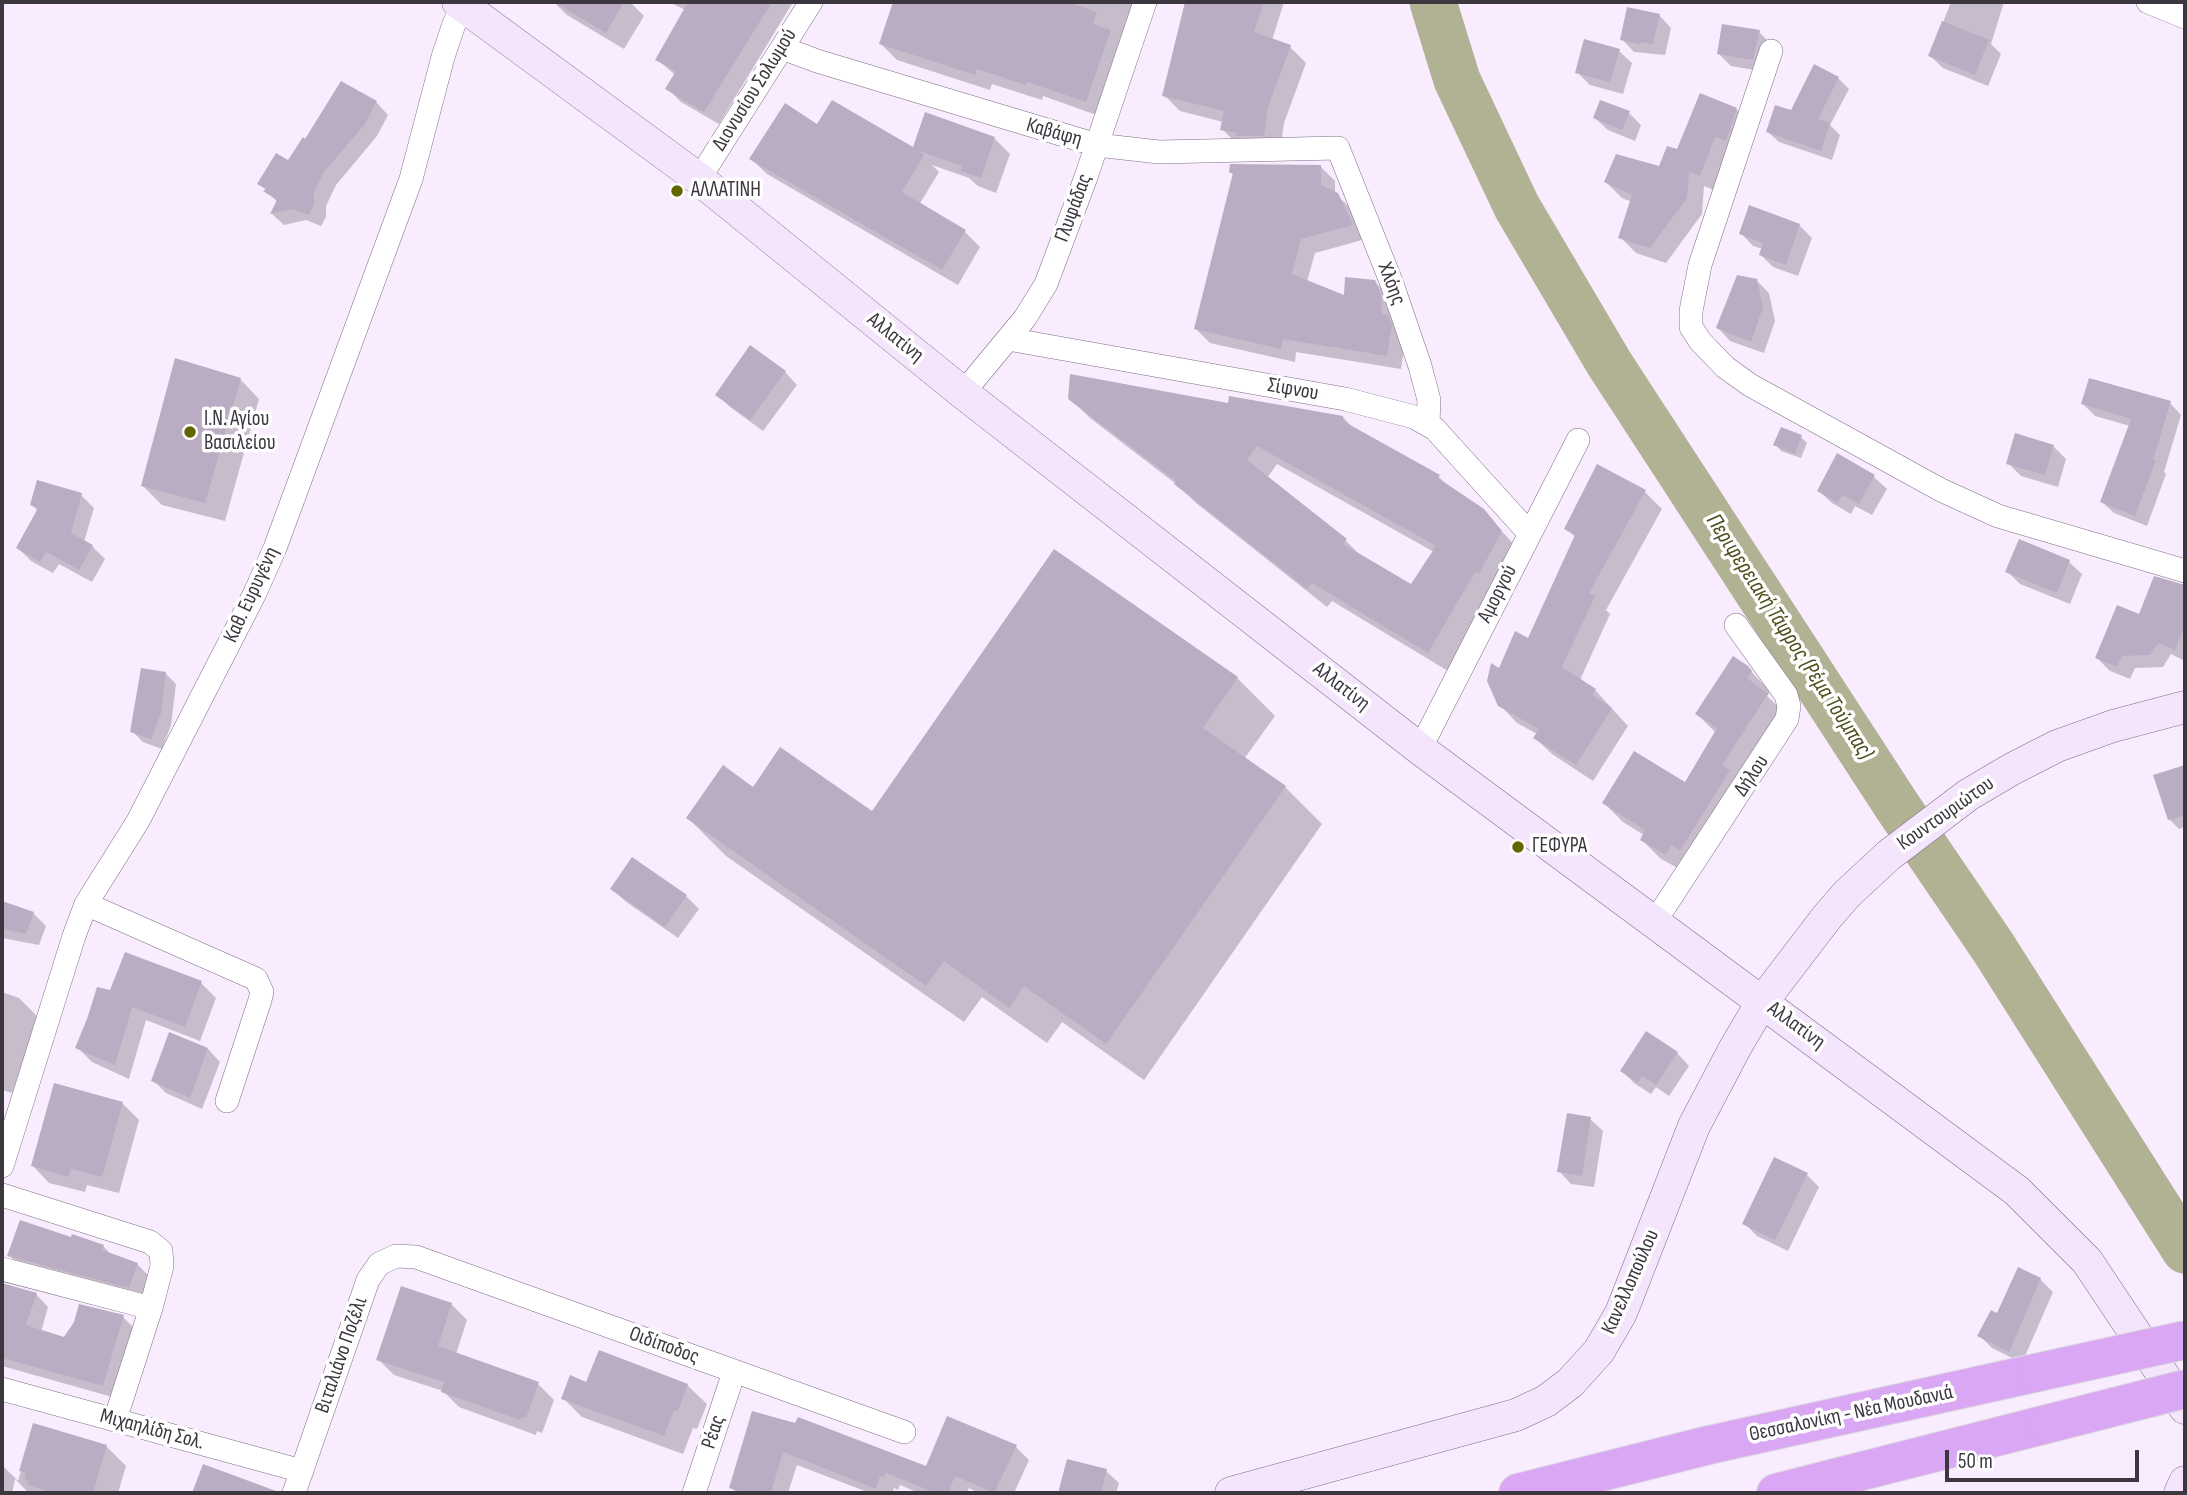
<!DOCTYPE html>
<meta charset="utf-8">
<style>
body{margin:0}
#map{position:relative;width:2187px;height:1495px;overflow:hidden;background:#f8ecfe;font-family:"Sofia Sans Condensed",sans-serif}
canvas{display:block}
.frame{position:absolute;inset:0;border:4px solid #3c363f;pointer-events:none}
.scale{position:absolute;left:1945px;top:1450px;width:194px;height:32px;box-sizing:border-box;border:4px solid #3c363f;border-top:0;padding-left:9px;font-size:21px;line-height:24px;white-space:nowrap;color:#3c363f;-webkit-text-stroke:5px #fefefe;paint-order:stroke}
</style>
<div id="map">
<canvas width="2187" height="1495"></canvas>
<div class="frame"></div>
<div class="scale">50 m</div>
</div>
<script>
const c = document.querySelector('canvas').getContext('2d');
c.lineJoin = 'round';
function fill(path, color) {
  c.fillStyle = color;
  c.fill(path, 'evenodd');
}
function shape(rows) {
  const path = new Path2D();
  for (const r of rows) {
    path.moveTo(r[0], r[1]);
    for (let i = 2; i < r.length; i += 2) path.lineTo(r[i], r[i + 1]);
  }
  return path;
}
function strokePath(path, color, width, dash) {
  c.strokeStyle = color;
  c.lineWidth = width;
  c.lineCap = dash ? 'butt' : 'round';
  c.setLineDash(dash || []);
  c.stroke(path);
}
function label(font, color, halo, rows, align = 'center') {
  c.font = font + ' "Sofia Sans Condensed",sans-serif';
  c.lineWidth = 7;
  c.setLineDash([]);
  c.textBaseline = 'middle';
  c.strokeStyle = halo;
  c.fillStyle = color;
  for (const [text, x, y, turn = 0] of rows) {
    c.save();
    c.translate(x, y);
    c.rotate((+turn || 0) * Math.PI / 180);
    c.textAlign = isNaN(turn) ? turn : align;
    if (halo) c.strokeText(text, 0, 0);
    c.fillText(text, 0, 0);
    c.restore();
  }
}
fill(shape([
 [554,2,630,2,644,16,624,49,567,15],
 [669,2,793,2,719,124,681,102,667,88,675,75,657,59,685,10],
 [895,2,1138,2,1102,117,1043,96,1042,100,992,84,990,90,897,60,881,44],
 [1211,2,1284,2,1272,40,1290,47,1306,63,1284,123,1280,151,1238,145,1222,129,1223,122,1180,111,1164,95,1204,25],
 [1951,2,2004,2,1991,44,2001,54,1988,86,1943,68,1930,56],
 [1659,15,1671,28,1665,55,1634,52,1622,39],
 [1759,32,1772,45,1766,72,1731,66,1719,54],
 [1619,51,1632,63,1623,94,1590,85,1577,72],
 [1838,78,1849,89,1830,125,1840,135,1832,160,1779,142,1768,132],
 [376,102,388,115,377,136,336,185,326,206,326,217,321,226,306,220,284,225,272,214,278,203,260,183,288,163,306,142],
 [1736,109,1752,125,1716,191,1704,186,1702,214,1666,263,1636,253,1620,237,1632,202,1622,198,1606,182,1661,168],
 [1629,113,1641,125,1635,141,1608,130,1595,118],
 [817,126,914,150,994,138,1010,154,996,193,978,186,969,178,932,165,939,172,919,205,965,232,980,247,958,285,767,174,751,159],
 [1321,167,1335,181,1335,194,1352,209,1366,239,1315,253,1307,282,1345,298,1375,282,1389,296,1405,342,1401,369,1296,352,1295,362,1210,343,1196,329,1234,176,1231,172],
 [1799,225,1812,238,1798,276,1773,267,1761,255,1763,249,1753,246,1741,233],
 [1756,280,1769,293,1775,321,1764,353,1730,341,1718,328],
 [785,372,797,385,763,431,730,407,717,394],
 [240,379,259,399,225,521,162,505,143,486],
 [1070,398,1230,405,1343,417,1356,431,1439,477,1451,489,1483,511,1521,552,1448,671,1332,601,1327,607,1196,503,1180,487,1090,418],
 [1277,464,1434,552,1412,587,1363,558,1345,540,1267,478],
 [2170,403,2181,415,2164,472,2166,474,2147,526,2114,513,2102,502,2130,426,2095,416,2083,404],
 [1801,437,1807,443,1801,458,1781,451,1776,445],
 [2053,446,2066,459,2058,487,2021,476,2008,463],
 [1837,456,1874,477,1887,489,1872,515,1855,506,1851,514,1832,503,1819,491],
 [1598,466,1645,492,1662,509,1606,610,1610,614,1580,680,1595,690,1628,726,1593,781,1552,754,1535,738,1537,734,1517,723,1500,705,1500,670,1528,640,1576,538,1566,528],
 [81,495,94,508,84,542,92,546,105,559,92,582,59,564,53,573,31,561,18,548,38,511,32,505],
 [1055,551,1237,678,1275,716,1244,759,1285,787,1322,824,1144,1080,1062,1022,1047,1043,982,997,964,1022,726,856,688,818,754,789,872,813],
 [2069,562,2082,574,2070,604,2020,584,2007,571],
 [2181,586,2185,586,2185,661,2171,654,2163,667,2135,668,2130,679,2110,671,2097,658,2140,617],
 [1747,667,1766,687,1770,692,1767,696,1786,714,1685,872,1661,859,1642,840,1644,835,1623,822,1604,803,1685,784,1716,733,1697,714],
 [165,673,176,684,171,725,162,749,143,742,132,731],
 [2182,768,2185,771,2185,827,2179,829,2169,819],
 [612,889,686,896,699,909,678,938,625,901],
 [2,902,33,913,46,926,39,945,2,938],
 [201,983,216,998,200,1041,146,1020,129,1079,92,1062,77,1047,111,993],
 [2,992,19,998,38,1017,12,1093,2,1090],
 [208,1049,220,1062,202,1109,166,1093,153,1080],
 [1677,1053,1689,1066,1669,1096,1656,1087,1651,1094,1634,1083,1622,1071],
 [122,1103,139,1120,119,1193,87,1185,85,1192,49,1183,33,1166],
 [1590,1119,1603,1131,1594,1187,1571,1184,1559,1171],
 [1807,1175,1819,1187,1788,1251,1757,1236,1744,1223],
 [72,1239,103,1246,113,1256,137,1264,154,1281,146,1304,26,1273,9,1255],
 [2040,1279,2053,1292,2022,1363,1992,1348,1980,1336,1998,1315],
 [2,1285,36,1294,48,1307,41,1332,65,1339,123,1317,136,1330,116,1398,2,1366],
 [451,1304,467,1320,456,1354,538,1384,554,1400,542,1433,537,1431,536,1435,459,1407,443,1391,394,1375,378,1359],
 [587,1384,687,1385,707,1404,697,1429,693,1428,683,1454,582,1417,563,1398],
 [754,1413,926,1469,1016,1447,1029,1460,1014,1493,979,1493,969,1488,967,1493,919,1493,900,1485,898,1490,894,1488,892,1493,870,1493,797,1465,788,1493,737,1493,731,1487],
 [35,1425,106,1446,126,1466,118,1493,29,1493,15,1479,12,1493,2,1493,2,1465,18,1481],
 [1068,1461,1106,1471,1119,1483,1116,1493,1060,1493]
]), '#0003');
strokePath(shape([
 [1433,2,1457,80,1517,207,1609,363,1897,806,1993,947,2185,1250]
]), '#b1b294', 47);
fill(shape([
 [554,2,624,2,606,33],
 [688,2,772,2,704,112,665,89,676,71,655,60],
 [893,2,1067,2,1097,12,1093,24,1111,30,1086,102,1027,82,1026,85,977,69,975,75,879,44],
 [1185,2,1264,2,1254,32,1291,45,1268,107,1264,136,1236,136,1237,133,1220,130,1224,111,1162,96],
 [1627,7,1660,14,1653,44,1640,42,1640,44,1620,40],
 [1942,21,1989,40,1975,75,1928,56],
 [1722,24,1760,30,1753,60,1717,54],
 [1584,39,1620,49,1610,82,1575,73],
 [1814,64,1839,77,1818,119,1830,123,1821,151,1766,132,1775,105,1791,110],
 [341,81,377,101,365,124,324,172,314,193,314,204,309,215,293,209,270,214,277,200,263,191,266,189,257,184,276,153,288,160,303,137,305,139],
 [1700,93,1737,108,1726,141,1715,137,1700,176,1689,172,1687,198,1650,248,1618,238,1632,195,1604,182,1616,154,1659,166,1667,146,1677,149],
 [832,100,913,147,925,112,995,137,981,178,960,171,962,166,919,151,924,155,902,192,966,230,942,270,749,159,785,103,817,124],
 [1600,100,1630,111,1622,130,1593,118],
 [1230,164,1321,165,1321,185,1338,193,1353,225,1301,239,1292,274,1344,295,1345,277,1375,280,1381,295,1382,314,1388,315,1392,326,1387,356,1283,339,1281,349,1194,329,1233,173,1229,173],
 [1749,205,1800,224,1786,265,1759,255,1763,243,1739,234],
 [1737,275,1757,279,1763,307,1751,342,1716,328],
 [750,345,786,371,750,420,715,395],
 [175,358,241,378,205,503,141,486],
 [1070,374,1228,403,1229,396,1343,416,1343,421,1440,475,1438,478,1484,509,1502,531,1479,574,1475,572,1428,653,1312,583,1307,589,1174,484,1176,481,1068,399],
 [1257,446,1436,546,1411,584,1343,544,1347,539,1247,460],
 [2089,378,2171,401,2153,460,2156,460,2135,516,2100,502,2131,419,2081,404],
 [1781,427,1802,435,1795,454,1773,445],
 [2015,433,2054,445,2045,475,2006,464],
 [1837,453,1875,475,1859,504,1842,495,1838,503,1817,491],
 [1597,464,1646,490,1589,593,1595,596,1562,667,1596,689,1592,695,1612,708,1576,765,1533,738,1539,729,1498,706,1487,681,1491,663,1499,668,1515,631,1528,638,1575,535,1564,529],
 [37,480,82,493,71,533,93,545,79,570,46,552,40,562,16,548,38,508,30,505],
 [2019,539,2070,560,2057,593,2005,572],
 [1054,549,1238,677,1203,728,1286,786,1106,1044,1024,986,1009,1008,944,961,926,986,686,818,723,765,753,787,780,747,872,811],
 [2154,576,2185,585,2185,625,2175,650,2158,643,2150,655,2122,656,2117,667,2095,658,2117,605,2139,614],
 [1733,656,1748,666,1752,671,1747,678,1768,694,1722,765,1730,770,1680,851,1671,845,1666,855,1640,840,1645,830,1602,803,1634,751,1685,782,1717,728,1695,714],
 [141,668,166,672,161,713,151,739,130,732],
 [2185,765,2185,815,2168,820,2153,775],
 [632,857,687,895,665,927,610,889],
 [2,901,34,912,26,934,2,929],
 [125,952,202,981,185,1027,132,1007,115,1065,75,1048,87,1019,97,987,110,990],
 [1646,1031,1678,1052,1656,1085,1642,1076,1638,1083,1620,1071],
 [169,1032,208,1048,190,1098,151,1081],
 [54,1083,123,1102,102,1177,71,1169,68,1177,31,1166],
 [1567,1113,1591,1117,1582,1176,1557,1172],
 [1774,1157,1808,1173,1775,1240,1742,1224],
 [20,1220,71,1237,72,1234,104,1245,102,1250,138,1263,129,1288,7,1256],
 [2018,1267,2041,1278,2009,1352,1977,1336,1991,1310,1997,1313],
 [2,1283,37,1293,26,1325,64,1337,74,1322,79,1304,124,1315,103,1386,2,1358],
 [401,1286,452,1303,438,1346,539,1382,526,1418,521,1417,520,1420,441,1392,444,1382,376,1360],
 [599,1350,688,1384,678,1411,674,1410,664,1436,561,1399,570,1375,586,1382],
 [752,1411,795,1423,798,1417,926,1466,947,1416,1017,1445,994,1493,955,1476,948,1493,936,1493,886,1473,884,1477,880,1476,876,1489,783,1452,771,1493,746,1493,729,1488],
 [33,1423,107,1445,93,1493,53,1493,27,1485,28,1480,24,1479,26,1473,19,1471],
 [1067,1459,1107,1469,1101,1493,1058,1493],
 [203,1464,276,1491,275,1493,192,1493]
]), '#baacc2');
const street = shape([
 [2148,2,2185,17],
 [782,48,817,61,1097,145,1159,152,1338,148,1392,284,1420,366,1429,400,1428,423],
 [1771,51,1700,265,1691,311,1691,327,1700,341,1725,367,1750,385,1941,490,1998,516,2185,571],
 [699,179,811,2],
 [1008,339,1345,399,1414,417,1435,429,1529,533],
 [963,393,1025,318,1046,284,1086,177,1145,2],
 [1420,749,1578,440],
 [86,904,256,979,262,992,260,1000,227,1101],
 [1654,923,1787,719,1789,706,1786,695,1736,625],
 [2,1166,74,936,86,904,138,821,255,593,275,548,411,179,443,57,454,24,463,6],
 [2,1195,150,1242,161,1251,162,1266,151,1308,115,1420],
 [2,1269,151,1308],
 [2,1389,302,1471],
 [294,1493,368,1280,379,1264,396,1256,416,1257,904,1432],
 [694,1493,734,1372]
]);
const secondary = shape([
 [458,2,699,179,963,393,1420,749,2017,1191,2087,1261,2185,1408],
 [1231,1493,1516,1415,1546,1401,1570,1383,1599,1351,1621,1313,1694,1126,1735,1048,1762,1002,1827,917,1847,894,1889,855,1968,795,2012,769,2057,746,2113,726,2185,707],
 [2180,1493,2185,1482]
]);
const highway = shape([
 [1518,1493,1709,1445,2035,1373],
 [1776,1493,2047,1424]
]);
strokePath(street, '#7d6f84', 24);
strokePath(secondary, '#7d6f84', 33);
strokePath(highway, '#dcdbdc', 40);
strokePath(street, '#fff', 23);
strokePath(secondary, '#f4e5fc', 32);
strokePath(highway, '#daa7f4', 38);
const highwayBridge = shape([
 [2035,1373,2185,1340],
 [2047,1424,2185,1389]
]);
strokePath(highwayBridge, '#dcdbdc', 40, []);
strokePath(highwayBridge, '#daa7f4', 38);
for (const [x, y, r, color] of [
 [677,191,7,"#656500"],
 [190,432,7,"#656500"],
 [1518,847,7,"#656500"]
]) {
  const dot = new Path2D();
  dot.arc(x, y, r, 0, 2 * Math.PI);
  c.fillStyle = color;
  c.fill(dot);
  strokePath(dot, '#fefefe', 2.5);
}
label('21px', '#3c363f', '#fefefe', [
 ["Διονυσίου Σολωμού",755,90,-58],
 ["Καβάφη",1054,133,16],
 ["Γλυφάδας",1074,208,-70],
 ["Χλόης",1391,284,69],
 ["Αλλατίνη",895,338,39],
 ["Σίφνου",1293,390,10],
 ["Αμοργού",1498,594,-63],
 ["Καθ. Ευρυγένη",252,595,-65],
 ["Αλλατίνη",1341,687,38],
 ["Δήλου",1752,776,-56],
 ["Κουντουριώτου",1946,814,-35],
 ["Αλλατίνη",1796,1026,36],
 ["Κανελλοπούλου",1631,1282,-66],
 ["Οιδίποδος",664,1346,20],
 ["Βιταλιάνο Ποζέλι",342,1355,-71],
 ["Θεσσαλονίκη - Νέα Μουδανιά",1851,1414,-12],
 ["Μιχαηλίδη Σολ.",152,1430,15],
 ["Ρέας",714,1432,-72]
]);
label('21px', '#3c363f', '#fefefe', [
 ["ΑΛΛΑΤΙΝΗ",691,191],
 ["Ι.Ν. Αγίου",204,420],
 ["Βασιλείου",204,444],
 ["ΓΕΦΥΡΑ",1532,847]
], 'left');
label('italic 23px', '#4e4f1c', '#fefefe', [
 ["Περιφερειακή Τάφρος (Ρέμα Τούμπας)",1789,637,57]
]);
</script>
